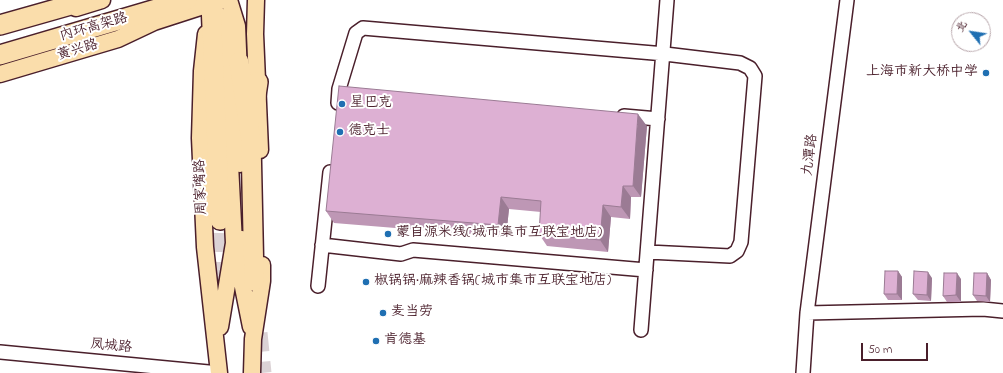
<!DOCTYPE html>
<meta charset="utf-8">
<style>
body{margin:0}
#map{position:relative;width:1003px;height:373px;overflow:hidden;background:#fff;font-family:"Indie Flower","LXGW WenKai TC",sans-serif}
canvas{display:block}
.north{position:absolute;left:951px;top:12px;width:40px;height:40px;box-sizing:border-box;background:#fff;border:1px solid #b7a5aa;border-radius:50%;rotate:300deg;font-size:11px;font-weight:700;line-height:16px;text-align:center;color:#4a1f2b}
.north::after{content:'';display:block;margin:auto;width:14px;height:18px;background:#1f6fb2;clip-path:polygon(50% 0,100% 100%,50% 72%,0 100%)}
.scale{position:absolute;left:861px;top:343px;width:67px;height:18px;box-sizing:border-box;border:2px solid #4a1f2b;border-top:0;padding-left:5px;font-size:12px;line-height:14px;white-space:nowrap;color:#4a1f2b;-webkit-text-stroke:3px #fff;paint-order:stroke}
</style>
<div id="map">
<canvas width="1003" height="373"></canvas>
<div class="north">北</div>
<div class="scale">50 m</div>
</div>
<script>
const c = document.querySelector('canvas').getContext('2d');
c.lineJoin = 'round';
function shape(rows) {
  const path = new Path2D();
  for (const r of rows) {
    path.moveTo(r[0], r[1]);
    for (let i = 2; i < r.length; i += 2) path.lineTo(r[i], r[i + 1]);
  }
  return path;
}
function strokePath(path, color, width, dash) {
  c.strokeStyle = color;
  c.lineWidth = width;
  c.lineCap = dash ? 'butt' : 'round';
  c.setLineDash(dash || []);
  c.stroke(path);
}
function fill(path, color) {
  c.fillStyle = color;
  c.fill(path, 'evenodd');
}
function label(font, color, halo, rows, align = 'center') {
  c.font = font + ' "Indie Flower","LXGW WenKai TC",sans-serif';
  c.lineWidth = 4;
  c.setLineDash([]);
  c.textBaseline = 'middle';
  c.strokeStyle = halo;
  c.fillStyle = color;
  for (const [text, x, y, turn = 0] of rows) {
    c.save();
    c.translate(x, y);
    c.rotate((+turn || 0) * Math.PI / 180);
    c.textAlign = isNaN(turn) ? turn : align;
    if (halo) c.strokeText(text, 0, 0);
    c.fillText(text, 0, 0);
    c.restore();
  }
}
strokePath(shape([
 [218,310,220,220],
 [258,333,262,373]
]), '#dbd2d5', 19, [19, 10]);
const minor = shape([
 [338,103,339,89,356,33,363,28,665,54,740,63,750,68,755,76,741,242,737,251,730,256,648,252],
 [624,116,658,119],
 [322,245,401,254,413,250,646,270],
 [318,286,330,172],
 [807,313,983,309,1003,311],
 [641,330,667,0],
 [0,352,219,373],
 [803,373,807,313,847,0]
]);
const major = shape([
 [229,0,237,26,239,74],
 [256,0,255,34,260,150],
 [213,6,221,23,229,66,228,125,234,243,220,327],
 [76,8,102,0],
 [206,34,202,71,200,138,205,247,219,373],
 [0,74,118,39,154,22,222,0],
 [239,107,240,164],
 [242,239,242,282,251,327],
 [252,373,253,339,262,281,262,265]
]);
const highway = shape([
 [211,3,220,220],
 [0,25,88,0],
 [0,55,187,0],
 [239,62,251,140,254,281],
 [253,116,258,82]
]);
strokePath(minor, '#4a1f2b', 16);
strokePath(major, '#4a1f2b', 19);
strokePath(highway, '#4a1f2b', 22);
strokePath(minor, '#fff', 13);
strokePath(major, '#faddab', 16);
strokePath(highway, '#faddab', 19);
fill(shape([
 [647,126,641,197,631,197,630,219,611,217,608,252,547,246,539,234,541,212,509,209,506,237,334,223,326,211],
 [898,271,902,277,902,300,888,300,884,294],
 [987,273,991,280,990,302,977,301,973,295],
 [932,278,931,301,918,300,913,294],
 [961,279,961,302,947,302,943,296]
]), '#be97b5');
fill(shape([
 [638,114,647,126,641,197,633,186],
 [623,186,631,197,630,219,621,207],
 [501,197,509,209,506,237,498,225],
 [603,205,611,217,608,252,600,240],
 [898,271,902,277,902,300,897,294],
 [928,272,932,278,931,301,927,295],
 [957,273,961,279,961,302,956,295],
 [987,273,991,280,990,302,986,296]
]), '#9b7b94');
const building = shape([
 [339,86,638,114,633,186,623,186,621,207,603,205,600,240,539,234,541,201,501,197,498,225,326,211,339,86],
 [885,271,898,271,897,294,884,294,885,271],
 [914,271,928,272,927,295,913,294,914,271],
 [944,273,957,273,956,295,943,296,944,273],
 [974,273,987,273,986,296,973,295,974,273]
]);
fill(building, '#ddb0d3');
strokePath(building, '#9b7b94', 1);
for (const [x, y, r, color] of [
 [986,73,4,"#1f6fb2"],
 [342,104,4,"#1f6fb2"],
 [340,132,4,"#1f6fb2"],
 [388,234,4,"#1f6fb2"],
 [366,282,4,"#1f6fb2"],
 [383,313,4,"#1f6fb2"],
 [376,341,4,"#1f6fb2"]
]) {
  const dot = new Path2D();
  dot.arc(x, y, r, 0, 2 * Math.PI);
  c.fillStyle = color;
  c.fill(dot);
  strokePath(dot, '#fff', 1.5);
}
label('14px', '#4a1f2b', '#fff', [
 ["内环高架路",94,28,-16],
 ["黄兴路",78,51,-17],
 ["九潭路",811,155,-83],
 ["周家嘴路",202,187,-92],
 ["凤城路",111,347,5]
]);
label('14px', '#4a1f2b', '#fff', [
 ["上海市新大桥中学",978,73,"right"],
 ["星巴克",350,104],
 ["德克士",348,132],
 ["蒙自源米线(城市集市互联宝地店)",396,234],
 ["椒锅锅·麻辣香锅(城市集市互联宝地店)",374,282],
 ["麦当劳",391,313],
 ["肯德基",384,341]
], 'left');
</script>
